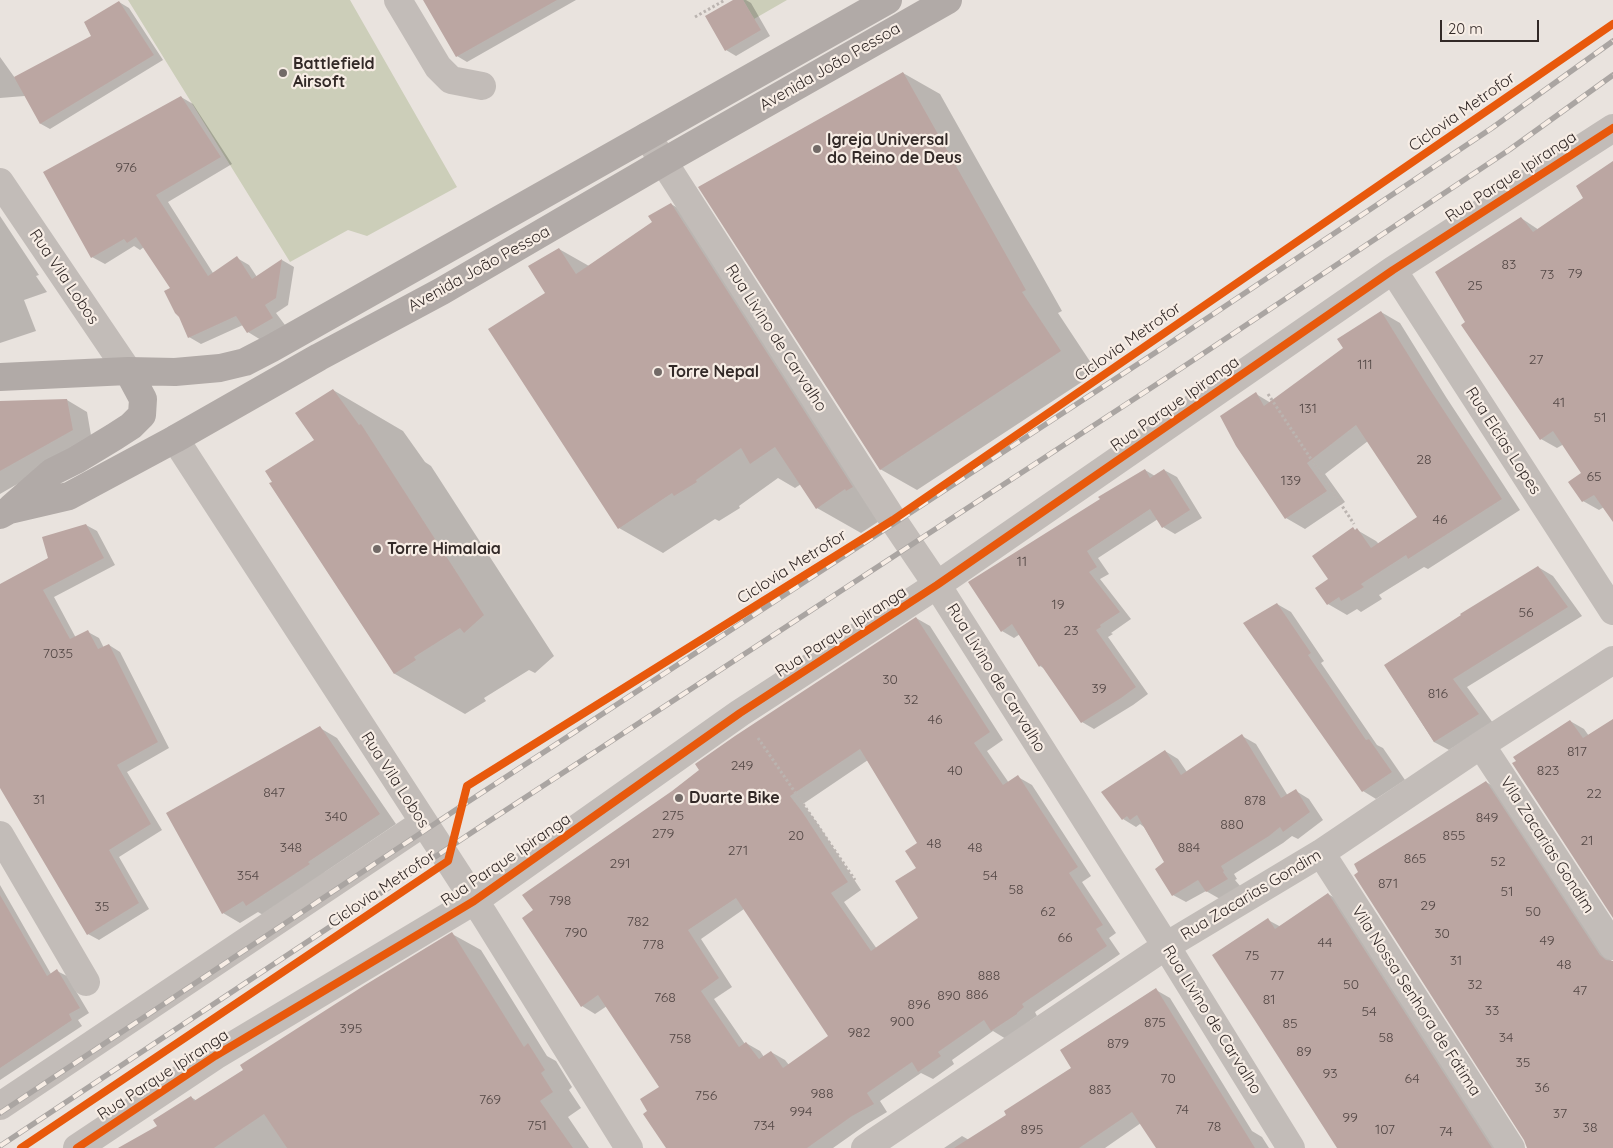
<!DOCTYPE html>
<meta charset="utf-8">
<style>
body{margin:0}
#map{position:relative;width:1613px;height:1148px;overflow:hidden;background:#e9e3de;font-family:Quicksand,sans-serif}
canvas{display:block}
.scale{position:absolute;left:1440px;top:20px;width:99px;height:22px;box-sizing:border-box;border:2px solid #322927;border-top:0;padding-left:6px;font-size:15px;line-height:18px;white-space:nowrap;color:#322927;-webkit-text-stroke:4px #f7ede5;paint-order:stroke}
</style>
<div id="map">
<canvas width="1613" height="1148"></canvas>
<div class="scale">20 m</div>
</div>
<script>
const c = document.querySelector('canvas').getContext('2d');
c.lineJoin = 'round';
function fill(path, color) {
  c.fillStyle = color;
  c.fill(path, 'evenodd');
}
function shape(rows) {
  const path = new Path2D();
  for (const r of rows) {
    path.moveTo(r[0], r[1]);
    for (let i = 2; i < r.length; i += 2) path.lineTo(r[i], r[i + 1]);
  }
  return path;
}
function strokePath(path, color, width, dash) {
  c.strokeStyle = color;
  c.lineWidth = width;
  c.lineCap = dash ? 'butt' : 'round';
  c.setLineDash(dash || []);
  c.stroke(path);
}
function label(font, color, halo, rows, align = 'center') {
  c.font = font + ' Quicksand,sans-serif';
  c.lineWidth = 4.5;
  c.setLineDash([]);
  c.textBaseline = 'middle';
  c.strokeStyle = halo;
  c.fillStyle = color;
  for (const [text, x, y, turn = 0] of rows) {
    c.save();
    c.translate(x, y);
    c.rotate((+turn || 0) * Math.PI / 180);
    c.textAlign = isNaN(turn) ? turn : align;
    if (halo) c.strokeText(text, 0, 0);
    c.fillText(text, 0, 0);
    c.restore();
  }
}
fill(shape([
 [128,0,350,0,457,187,367,236,348,230,290,262],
 [743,0,787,0,754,19]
]), '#ccceb9');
fill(shape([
 [425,0,576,0,467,62,457,56],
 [736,0,746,0,751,3,770,36,736,56,726,50],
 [119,2,129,8,163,60,50,129,41,124,37,95,0,98,0,57,15,78,93,36],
 [903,73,940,94,1062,311,1058,313,1097,372,917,490,880,469],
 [181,97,193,104,232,164,168,202,213,273,237,258,249,265,257,277,282,260,294,267,288,305,276,313,285,325,261,340,248,332,243,325,201,344,189,337,171,288,144,247,140,250,134,246,105,264,92,257],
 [1613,163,1613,520,1604,507,1599,510,1583,501,1583,474,1564,444,1557,448,1541,439,1466,322,1521,218,1539,230,1585,198],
 [671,204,715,230,890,514,861,533,817,508,801,484,795,488,778,478,739,506,740,508,719,521,715,519,663,553,619,528,547,293,559,249,589,266,654,223],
 [0,216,39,275,36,276,47,292,24,300,36,331,0,343],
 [1381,312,1400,323,1446,397,1520,510,1428,569,1424,567,1379,595,1382,599,1361,612,1357,609,1347,615,1328,604,1329,579,1353,529,1356,531,1357,530,1376,541,1379,544,1419,517,1368,441,1325,474,1345,502,1305,529,1286,518,1256,394,1271,403,1345,349],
 [333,390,403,431,425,462,431,466,554,656,535,673,529,670,484,698,486,701,465,714,395,674,341,589,316,441],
 [67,400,87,412,92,441,0,494,0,402],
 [1145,470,1155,476,1164,470,1177,477,1202,518,1175,534,1163,527,1158,519,1098,558,1109,574,1100,579,1131,619,1111,633,1113,634,1108,637,1148,694,1133,705,1094,729,1082,722,1045,669,1040,666,1020,634,1014,638,1002,631],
 [86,525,97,531,115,565,54,597,76,638,88,632,99,638,104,648,109,645,120,652,169,748,127,772,162,830,119,857,149,909,99,940,88,934,0,785,0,585,49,558],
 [1538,567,1553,576,1582,616,1467,687,1493,723,1449,750,1434,742,1385,665],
 [1277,604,1291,612,1324,661,1321,663,1377,745,1383,748,1405,780,1376,799,1363,791],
 [916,618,930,626,1003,740,987,751,1009,783,1018,777,1032,785,1091,876,1082,882,1116,933,1109,938,1120,954,1035,1012,1037,1016,1030,1021,1030,1022,1006,1039,993,1031,952,1060,954,1064,933,1079,921,1073,880,1101,887,1112,867,1124,833,1148,667,1148,649,1111,660,1087,607,1006,595,1014,582,1006,534,910,673,792],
 [868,760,919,843,918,868,919,919,877,949,844,902,861,890,817,823,803,804],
 [744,909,830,1036,789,1065,785,1060,771,1052,764,1057,760,1051,746,1043,745,1044,714,999,732,987,701,939],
 [1570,721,1584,729,1589,736,1613,721,1613,915],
 [320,728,337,738,396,824,325,872,326,874,263,915,258,912,240,923,223,913],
 [1242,736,1256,744,1288,796,1296,791,1309,799,1323,820,1298,839,1292,836,1283,843,1234,874,1237,879,1235,880,1241,887,1220,899,1206,891,1186,902,1173,895,1166,863,1144,827,1140,824,1136,827,1123,819,1165,751,1178,759,1187,772],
 [1486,782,1500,790,1613,963,1613,1148,1528,1148],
 [0,885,51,974,57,971,67,976,89,1013,78,1020,82,1026,0,1080],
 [1328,894,1342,902,1500,1148,1338,1148,1268,920,1281,927],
 [452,934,481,950,547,1056,556,1061,572,1087,569,1090,581,1108,568,1117,589,1148,121,1148,159,1126,191,1097,197,1101],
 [1156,990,1170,998,1252,1131,1262,1137,1269,1148,1157,1148,1141,1123,1105,1148,944,1148,962,1136,969,1140,1008,1116,1073,1068]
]), '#0003');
fill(shape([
 [423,0,557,0,456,57],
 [733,0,743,0,761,30,725,51,705,16],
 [119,1,154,55,40,124,14,77,91,36,84,22],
 [903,72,1026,290,1022,292,1061,351,880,470,698,187],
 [181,96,221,157,156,195,208,276,237,256,252,279,282,259,276,298,265,305,273,318,247,333,236,316,188,338,179,317,175,313,164,291,170,288,136,237,127,243,124,239,91,258,43,172],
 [1613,161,1613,522,1594,495,1582,502,1568,482,1581,473,1553,431,1540,440,1461,325,1465,322,1435,272,1521,217,1533,232,1583,198,1576,186],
 [671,203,853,487,846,491,845,489,816,509,775,447,750,464,741,448,696,480,697,482,674,496,672,493,618,529,488,329,545,293,528,266,559,248,576,274,652,222,648,216],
 [1381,311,1427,385,1502,499,1408,559,1406,555,1361,584,1364,587,1341,601,1339,597,1327,605,1315,588,1328,579,1312,556,1353,527,1355,530,1357,528,1371,548,1417,517,1356,425,1307,463,1327,491,1285,519,1236,446,1220,416,1256,392,1264,406,1343,348,1337,339],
 [333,389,359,425,361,424,484,615,464,633,460,628,414,657,416,660,394,674,269,483,272,482,265,471,314,440,295,413],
 [67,399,73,430,0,471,0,401],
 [1145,469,1150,478,1164,469,1190,510,1162,528,1150,509,1087,551,1097,567,1089,572,1120,612,1100,625,1101,627,1096,630,1136,687,1121,698,1081,723,1041,665,1039,667,1012,624,1001,632,968,582,1100,499,1098,497],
 [86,524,104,558,43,590,70,639,88,630,98,649,109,644,158,742,117,765,151,824,109,850,139,903,87,935,0,788,0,584,48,558,42,537],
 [1538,566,1568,607,1453,679,1479,714,1434,742,1384,665,1461,615,1460,614],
 [1277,603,1311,653,1308,655,1366,740,1369,739,1392,772,1362,792,1243,623],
 [916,617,990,732,974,743,1003,785,1018,775,1078,867,1069,873,1103,925,1096,929,1107,946,1022,1004,1024,1007,1017,1013,1017,1014,991,1031,984,1020,938,1052,941,1056,918,1072,912,1062,867,1093,874,1104,852,1116,807,1148,666,1148,643,1114,647,1111,640,1099,659,1087,598,995,581,1007,522,918,533,910,522,895,672,791,699,770,695,764,735,736],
 [860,749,917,843,905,851,916,868,895,881,918,918,871,951,831,893,848,882,803,813,790,796],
 [736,898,828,1036,783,1068,771,1051,759,1059,746,1042,739,1047,701,991,719,978,688,930],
 [1613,719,1613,918,1512,763,1516,761,1513,757,1570,720,1583,738],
 [320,726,380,814,308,862,310,864,246,906,243,901,222,914,166,813],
 [1242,734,1281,798,1296,789,1310,812,1283,832,1280,827,1269,836,1221,866,1224,871,1223,872,1228,879,1206,892,1198,880,1172,896,1155,869,1164,862,1137,815,1130,820,1127,816,1122,820,1101,792,1165,750,1181,775],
 [1486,781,1600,955,1606,960,1613,961,1613,1148,1527,1148,1524,1140,1354,875,1358,872,1354,864],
 [1328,893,1492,1148,1337,1148,1254,1019,1212,955,1268,918,1275,929],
 [0,895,47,976,57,969,80,1008,69,1014,72,1020,0,1068],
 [452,932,524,1047,528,1043,545,1070,541,1073,553,1092,540,1101,573,1148,287,1148,264,1114,214,1148,118,1148,157,1126,153,1120,191,1096,194,1101,243,1070,240,1065,365,985],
 [1156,988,1255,1148,1156,1148,1132,1112,1079,1148,954,1148,1006,1115,1004,1111,1071,1068,1060,1050]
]), '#bba6a2');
strokePath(shape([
 [695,17,725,0],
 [1268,394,1354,524],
 [758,738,855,880]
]), '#bbb4b0', 3, [2.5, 2.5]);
strokePath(shape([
 [398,0,438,67,451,80,482,86],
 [647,136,893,520,937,585,1166,946,1291,1148],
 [0,182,128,371],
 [1393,270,1613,611],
 [175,439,484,915,629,1148],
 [1481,745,1613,946],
 [0,835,86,982],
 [1321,853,1511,1148],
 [0,1106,423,823],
 [77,1148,215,1056,474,901,740,713,937,585,1393,270,1613,128],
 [865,1148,1166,946,1321,853,1481,745,1613,660]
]), '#c2bcb8', 28);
strokePath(shape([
 [0,377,128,371,175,372,220,368,245,362,272,348,888,0],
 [12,507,52,472,76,460,114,437,131,426,142,415,143,399,128,371],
 [0,515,9,510,69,496,175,439,319,357,442,291,663,162,948,0]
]), '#b1aaa7', 28);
const rail = shape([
 [0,1113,460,807,1167,345,1492,128,1613,41],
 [0,1146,474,831,1183,367,1509,150,1613,75]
]);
strokePath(rail, '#aaa5a2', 5.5);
strokePath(rail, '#f7ede5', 4, [11]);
strokePath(shape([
 [21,1148,448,861,467,786,893,520,1613,24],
 [77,1148,215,1056,474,901,740,713,937,585,1393,270,1613,128]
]), '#e8590c', 8);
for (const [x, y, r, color] of [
 [283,73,5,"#726a67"],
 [817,149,5,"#726a67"],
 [658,372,5,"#726a67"],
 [377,549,5,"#726a67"],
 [679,798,5,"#726a67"]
]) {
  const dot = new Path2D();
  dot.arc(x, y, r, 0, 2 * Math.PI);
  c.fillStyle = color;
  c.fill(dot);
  strokePath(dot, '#f7ede5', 2);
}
label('14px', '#544846', null, [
 ["976",126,168],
 ["83",1509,265],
 ["79",1575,274],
 ["73",1547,275],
 ["25",1475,286],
 ["27",1536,360],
 ["111",1365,365],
 ["41",1559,403],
 ["131",1308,409],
 ["51",1600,418],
 ["28",1424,460],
 ["65",1594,477],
 ["139",1291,481],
 ["46",1440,520],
 ["11",1022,562],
 ["19",1058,605],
 ["56",1526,613],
 ["23",1071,631],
 ["7035",58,654],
 ["30",890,680],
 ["39",1099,689],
 ["816",1438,694],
 ["32",911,700],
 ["46",935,720],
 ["817",1577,752],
 ["249",742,766],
 ["40",955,771],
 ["823",1548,771],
 ["847",274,793],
 ["22",1594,794],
 ["31",39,800],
 ["878",1255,801],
 ["275",673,816],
 ["340",336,817],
 ["849",1487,818],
 ["880",1232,825],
 ["279",663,834],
 ["20",796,836],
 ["855",1454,836],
 ["21",1587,841],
 ["48",934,844],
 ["348",291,848],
 ["48",975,848],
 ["884",1189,848],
 ["271",738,851],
 ["865",1415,859],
 ["52",1498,862],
 ["291",620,864],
 ["354",248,876],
 ["54",990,876],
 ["871",1388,884],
 ["58",1016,890],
 ["51",1507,892],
 ["798",560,901],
 ["29",1428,906],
 ["35",102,907],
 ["62",1048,912],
 ["50",1533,912],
 ["782",638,922],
 ["790",576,933],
 ["30",1442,934],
 ["66",1065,938],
 ["49",1547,941],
 ["44",1325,943],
 ["778",653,945],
 ["75",1252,956],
 ["31",1456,961],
 ["48",1564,965],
 ["888",989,976],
 ["77",1277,976],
 ["50",1351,985],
 ["32",1475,985],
 ["47",1580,991],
 ["886",977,995],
 ["890",949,996],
 ["768",665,998],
 ["81",1269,1000],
 ["896",919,1005],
 ["33",1492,1011],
 ["54",1369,1012],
 ["900",902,1022],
 ["875",1155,1023],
 ["85",1290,1024],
 ["395",351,1029],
 ["982",859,1033],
 ["58",1386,1038],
 ["34",1506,1038],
 ["758",680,1039],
 ["879",1118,1044],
 ["89",1304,1052],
 ["35",1523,1063],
 ["93",1330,1074],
 ["70",1168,1079],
 ["64",1412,1079],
 ["36",1542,1088],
 ["883",1100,1090],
 ["988",822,1094],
 ["756",706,1096],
 ["769",490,1100],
 ["74",1182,1110],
 ["994",801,1112],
 ["37",1560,1114],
 ["99",1350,1118],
 ["751",537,1126],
 ["734",764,1126],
 ["78",1214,1127],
 ["38",1590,1128],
 ["895",1032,1130],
 ["107",1385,1130],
 ["74",1446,1132]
]);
label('bold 16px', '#322927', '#f7ede5', [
 ["Battlefield",293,64],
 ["Airsoft",293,82],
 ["Igreja Universal",827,140],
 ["do Reino de Deus",827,158],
 ["Torre Nepal",668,372],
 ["Torre Himalaia",387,549],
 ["Duarte Bike",689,798]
], 'left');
label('16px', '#322927', '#f7ede5', [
 ["Avenida João Pessoa",830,67,-30],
 ["Ciclovia Metrofor",1462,112,-35],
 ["Rua Parque Ipiranga",1511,177,-33],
 ["Avenida João Pessoa",479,269,-29],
 ["Rua Vila Lobos",64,277,56],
 ["Rua Livino de Carvalho",776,338,57],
 ["Ciclovia Metrofor",1128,342,-35],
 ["Rua Parque Ipiranga",1175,404,-35],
 ["Rua Elcias Lopes",1503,441,57],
 ["Ciclovia Metrofor",792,567,-32],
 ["Rua Parque Ipiranga",841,632,-33],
 ["Rua Livino de Carvalho",996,678,58],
 ["Rua Vila Lobos",395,780,57],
 ["Vila Zacarias Gondim",1547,845,57],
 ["Rua Parque Ipiranga",506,860,-34],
 ["Ciclovia Metrofor",382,889,-34],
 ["Rua Zacarias Gondim",1251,895,-31],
 ["Vila Nossa Senhora de Fátima",1416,1001,57],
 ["Rua Livino de Carvalho",1212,1020,58],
 ["Rua Parque Ipiranga",163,1075,-33]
]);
</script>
